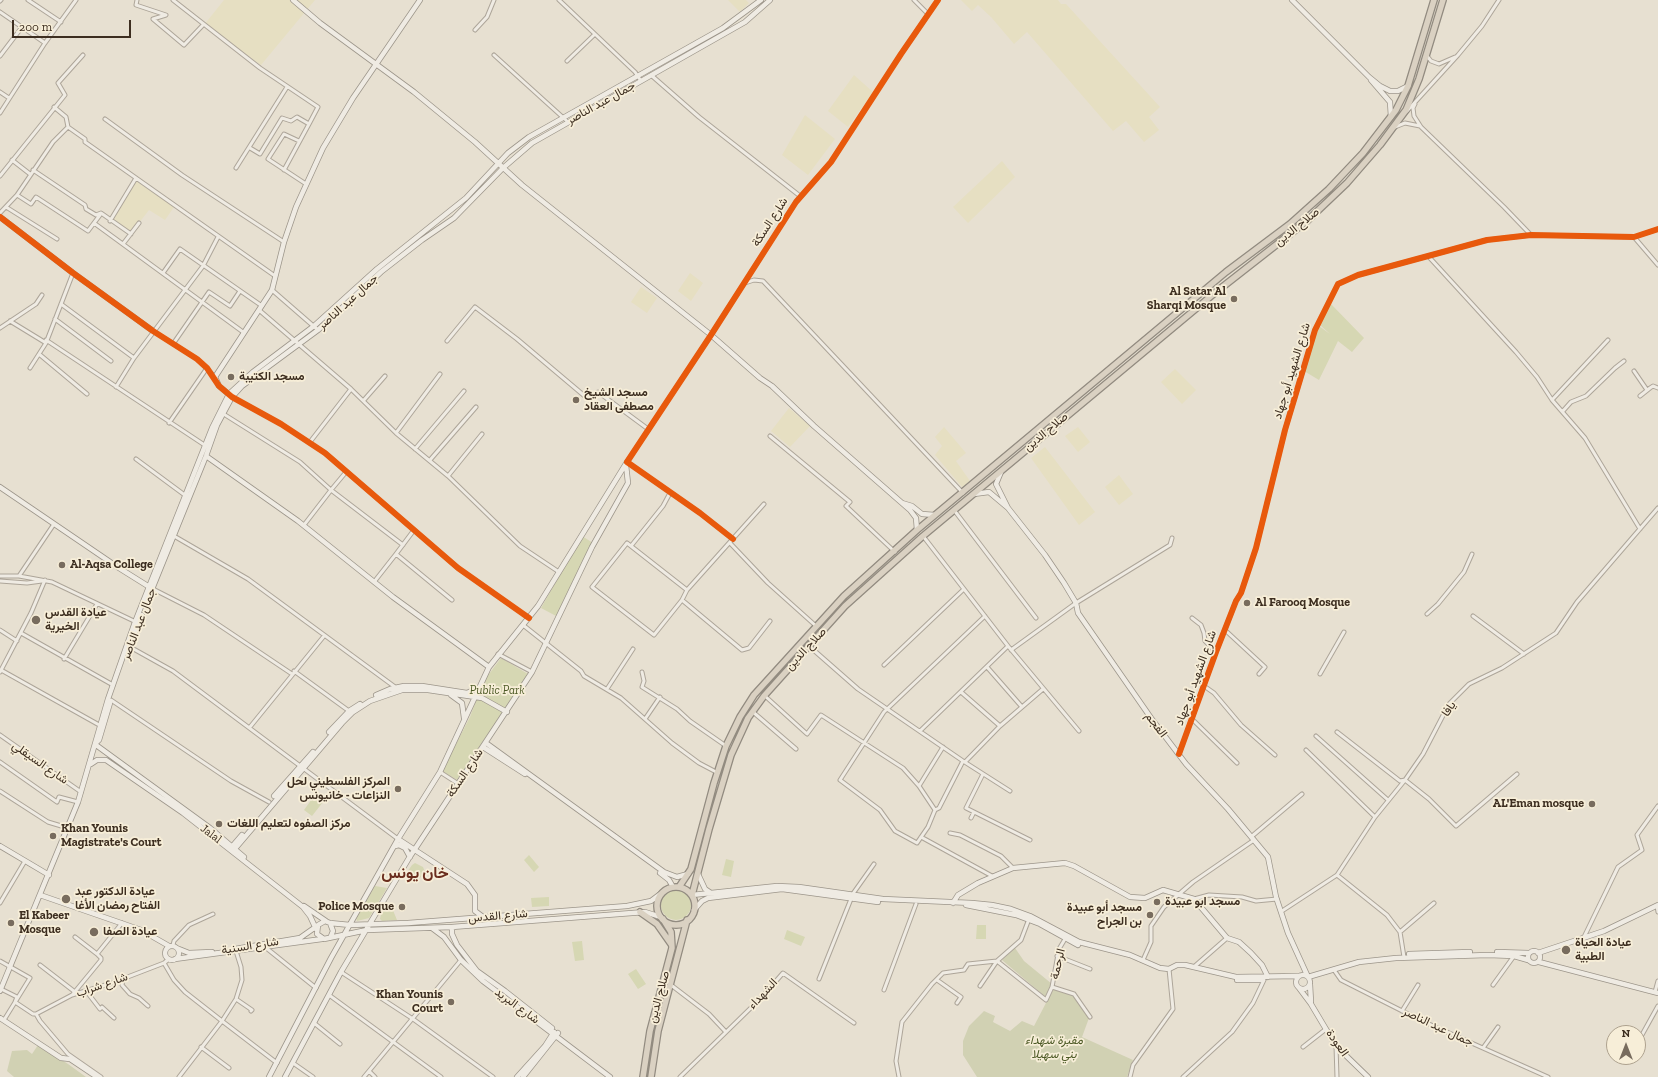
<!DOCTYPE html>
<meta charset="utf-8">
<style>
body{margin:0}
#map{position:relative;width:1658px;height:1077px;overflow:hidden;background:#e7e0d1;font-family:"Zilla Slab",serif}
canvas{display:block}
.north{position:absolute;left:1606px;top:1025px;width:40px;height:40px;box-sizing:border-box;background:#f7eed8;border:1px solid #ada18e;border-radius:50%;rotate:0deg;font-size:11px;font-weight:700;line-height:16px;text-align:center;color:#3d2e20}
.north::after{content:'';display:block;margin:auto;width:14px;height:18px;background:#786c5e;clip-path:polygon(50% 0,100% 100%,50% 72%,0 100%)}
.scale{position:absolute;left:12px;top:20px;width:119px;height:18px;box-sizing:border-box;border:2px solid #3d2e20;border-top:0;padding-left:5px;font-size:12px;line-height:14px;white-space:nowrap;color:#3d2e20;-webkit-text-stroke:3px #f7eed8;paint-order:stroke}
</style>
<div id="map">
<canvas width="1658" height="1077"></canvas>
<div class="north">N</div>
<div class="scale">200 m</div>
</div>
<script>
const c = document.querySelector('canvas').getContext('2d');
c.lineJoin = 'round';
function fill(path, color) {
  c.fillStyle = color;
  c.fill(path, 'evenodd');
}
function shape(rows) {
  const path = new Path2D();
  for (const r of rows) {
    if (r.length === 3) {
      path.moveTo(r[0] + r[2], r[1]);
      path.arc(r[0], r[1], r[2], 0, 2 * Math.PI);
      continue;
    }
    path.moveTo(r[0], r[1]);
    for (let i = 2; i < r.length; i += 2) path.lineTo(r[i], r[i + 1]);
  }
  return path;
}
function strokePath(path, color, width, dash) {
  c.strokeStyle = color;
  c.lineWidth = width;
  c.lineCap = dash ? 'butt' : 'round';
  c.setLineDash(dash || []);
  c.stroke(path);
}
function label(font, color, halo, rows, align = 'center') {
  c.font = font + ' "Zilla Slab",Vazirmatn,serif';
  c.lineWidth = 3.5;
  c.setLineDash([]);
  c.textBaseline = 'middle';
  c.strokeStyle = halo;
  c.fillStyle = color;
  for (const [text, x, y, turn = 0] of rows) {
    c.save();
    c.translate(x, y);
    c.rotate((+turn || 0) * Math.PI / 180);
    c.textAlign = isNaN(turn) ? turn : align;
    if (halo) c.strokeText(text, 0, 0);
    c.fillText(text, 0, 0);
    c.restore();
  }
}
fill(shape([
 [224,0,315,0,261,65,204,25],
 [728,0,746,0,749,3,740,12],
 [961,0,1058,0,1061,4,1066,4,1160,107,1149,117,1159,130,1144,142,1126,121,1113,131,1027,32,1014,44,991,17,978,5,972,11],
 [854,75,873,92,848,127,828,111],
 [805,115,835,139,808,175,782,155],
 [1002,161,1015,177,968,223,953,207],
 [136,181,174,207,165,220,149,210,132,232,112,220],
 [690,273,703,283,691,301,678,291],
 [641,287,657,298,647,313,631,302],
 [1175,369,1196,390,1182,404,1161,382],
 [789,408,810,426,790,447,771,431],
 [944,427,966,453,956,461,970,481,962,487,935,455,942,446,935,437],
 [1078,427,1090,442,1078,452,1065,436],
 [1045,447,1095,512,1079,525,1031,458],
 [1119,475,1133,494,1119,505,1105,487]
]), '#e6dfc2');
fill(shape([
 [1331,304,1364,338,1352,352,1338,341,1319,380,1304,371,1319,326,1330,334,1320,325],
 [582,536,593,543,558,617,541,608],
 [501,658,528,674,457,780,442,771,470,717,483,682],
 [314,796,323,802,312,816,304,810],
 [529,855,539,867,534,872,524,860],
 [726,859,734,861,731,877,722,875],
 [415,863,423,867,425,872,420,878,415,875,412,879,405,875,412,865],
 [375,886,387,888,369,918,357,921,356,918],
 [676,905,15],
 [549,897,549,906,532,907,531,898],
 [390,903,397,920,382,921,380,919,381,914,387,904],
 [977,925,986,925,986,939,976,939],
 [787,930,805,937,801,946,784,939],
 [582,941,584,960,575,961,572,942],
 [636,969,646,984,638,989,628,974]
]), '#d6d7b3');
fill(shape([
 [1015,948,1024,961,1052,984,1051,989,1075,996,1089,1018,1082,1037,1133,1060,1127,1077,977,1077,963,1055,963,1041,969,1026,984,1011,995,1016,993,1022,1010,1031,1022,1021,1034,1026,1048,999,1002,960],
 [38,1045,68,1064,86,1077,14,1077,7,1071,12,1051,27,1050,32,1054]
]), '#d1d1b3');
const street = shape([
 [28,0,61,22],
 [137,0,136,5,166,15,153,19,184,45,203,25],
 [173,0,260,68,318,107,309,124,297,117,291,121,282,118,260,154,250,148],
 [559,0,635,72,641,81],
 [914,0,928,14],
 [0,1,1,0],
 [0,12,45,43],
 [475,30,487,17,494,0],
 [494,55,568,122],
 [0,56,22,27],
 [1427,56,1431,61,1439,64,1455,57],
 [567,61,594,35],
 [651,75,699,117,800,196],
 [0,92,9,98],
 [1415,104,1413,108,1414,116,1421,127,1504,207,1531,235],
 [1407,111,1458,55,1482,26,1499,0],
 [0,113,45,43,76,0],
 [105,119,182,175,284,242],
 [68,127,85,139,85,142,275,276],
 [1395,127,1405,123,1420,126],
 [299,141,284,134,268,159,306,184],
 [12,160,30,174],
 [236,168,287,87],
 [33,170,85,205,86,209,96,215,101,213,131,234],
 [284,170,309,124],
 [0,176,65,95,58,83,83,55],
 [17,195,31,204,36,197,88,231,100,215],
 [6,207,57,239],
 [0,213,17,195,53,142,68,127,66,117,54,107],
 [110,221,136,178],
 [94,223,243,332],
 [1634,237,1658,265],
 [123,244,139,223],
 [1429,257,1516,352,1537,377,1552,400,1585,438,1640,529],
 [163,273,180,249,262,306],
 [745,283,754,280,763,281,963,493],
 [272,290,318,330],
 [61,304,134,358,203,266,218,237],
 [259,310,351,389,396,433,448,476,520,546,559,572],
 [55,319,111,361],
 [10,321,46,343],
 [0,328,36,304,42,295],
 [153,331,197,359,215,377],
 [46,340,206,446],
 [447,341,475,307,517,339,587,398,590,399,598,392,648,429],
 [173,344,209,292,230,306,240,291],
 [39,354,87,394],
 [30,368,46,343,73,273],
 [1634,371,1647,390],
 [116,387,134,358],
 [1640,396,1650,388,1653,386,1658,388],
 [232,397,281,424,325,453,458,568,529,618],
 [364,400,385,376],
 [1552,400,1608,340],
 [1563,411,1571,402,1586,396,1615,368,1624,361],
 [222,413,300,462,331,490,304,525],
 [169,423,207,368],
 [396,433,440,374],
 [770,436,850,502,846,506,895,552],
 [310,442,351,389],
 [415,449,464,391],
 [136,459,186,496],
 [430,460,476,407],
 [346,472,331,490,403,545],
 [448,476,482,434],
 [954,510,1036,618],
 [174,536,248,579,395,687],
 [923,536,1008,646,1079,731],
 [733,539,700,513,627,462,711,335,796,202,831,162,901,54,938,0],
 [730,543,768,583,816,626],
 [631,546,663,506,670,493],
 [396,554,414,530],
 [0,576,19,576,52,582,136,622],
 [19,576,54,524],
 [0,581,27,583,42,581],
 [374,582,396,554,452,600],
 [153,589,204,615,292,674],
 [687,590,627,543,592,587,654,635,682,600,687,590,764,504],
 [682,600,742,650,749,648,770,621],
 [1427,614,1438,604,1464,572,1472,554],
 [1473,616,1524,654],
 [1192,618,1201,625,1204,633,1205,641,1216,652],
 [523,625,581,671,584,676,621,698,672,743,699,763,718,773],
 [0,630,17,641],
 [1225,630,1265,667,1259,674],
 [21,633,113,685],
 [809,646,858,689,963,761,1010,791],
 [130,647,173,671,398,839],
 [1011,650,1076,603,1170,545,1172,538],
 [498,654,532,672],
 [64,659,97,604],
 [884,665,964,589],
 [987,667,1022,707],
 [1,670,101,726],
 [294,671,349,711],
 [0,672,31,613,45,580],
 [642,672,644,681,642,687,677,709,690,721,726,746],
 [1320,674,1344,632],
 [1204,686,1214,693,1241,725,1275,755],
 [607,689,633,649],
 [961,692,1000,726],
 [765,696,807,734,821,715,903,768,919,786,935,810],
 [111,700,231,781,269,802],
 [753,712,796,749],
 [645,719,660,697],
 [1192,719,1237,763],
 [250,727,324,636],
 [920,731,1008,646],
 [1337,732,1400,781,1405,780,1429,799,1456,826,1517,774],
 [0,735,81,792],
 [1316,736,1388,800],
 [1306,750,1375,817],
 [1179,754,1216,652,1236,601,1241,593,1256,548,1285,430,1315,330,1338,284,1358,275,1487,240,1531,235,1634,237,1658,229],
 [963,761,939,808,935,810,928,827,917,843,895,831,880,810,840,780,884,712,985,616],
 [0,762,57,802,59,797,78,802],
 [965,762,1000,726,1043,689],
 [440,772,457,783],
 [919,786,943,747],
 [0,791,48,822,68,828],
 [974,812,966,808,983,774],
 [971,818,974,812,1030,840],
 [950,833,960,835,1001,856,1013,868],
 [921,837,992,876],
 [1251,837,1302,794],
 [1337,875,1387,915,1400,932,1404,957],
 [852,895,874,864],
 [1194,899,1209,895,1242,897,1256,901,1277,899],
 [0,903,25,861],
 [1657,906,1658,912],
 [1282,911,1337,875,1375,817,1405,780,1423,754,1449,704,1469,684,1502,668,1556,633,1577,602,1658,508],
 [1400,932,1434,903],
 [75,937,97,954,122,923],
 [1584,937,1618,867,1642,850,1637,835,1658,806],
 [1065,939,1059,949,1052,987,1074,994,1090,1017],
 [173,945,174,941,189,925,213,914],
 [265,947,316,988],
 [1057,956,1090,969],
 [1143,960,1151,942,1151,926,1164,907,1193,882,1254,840],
 [0,961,30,978,4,1020],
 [164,963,174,980,185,992,222,1021,236,999,242,980,241,967,236,951],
 [40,965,75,992],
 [1195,966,1227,938],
 [1334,970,1341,980,1420,1020,1548,1077],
 [341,972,413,1019,493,1077],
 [123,979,122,985,130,994,139,998,148,1006],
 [819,979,851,899],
 [937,980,961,997,957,1003],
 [671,985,709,1014,725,1031],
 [1493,985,1514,956],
 [980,986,997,961,1046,1000,1052,987],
 [1,989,17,997,15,1002,33,1014,36,1014,40,1021,68,1054,101,1077],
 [884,990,916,904],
 [87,992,100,1009,102,1007,114,1018],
 [1655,992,1658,981],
 [73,994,101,960,101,958,97,954],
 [329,995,441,1077],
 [236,999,252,1010,251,1011],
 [1402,1011,1418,985],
 [36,1014,72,995,112,983,164,963,169,959],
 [314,1023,340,1044],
 [1638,1042,1658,1006],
 [1336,1046,1337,1077],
 [201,1047,229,1068],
 [1303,1047,1326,1029],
 [1483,1048,1498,1027],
 [293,1063,313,1077],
 [369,1071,375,1077],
 [179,1077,222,1021,277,1063],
 [364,1077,461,960],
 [680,1077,762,997,783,973,854,1023],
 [899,1077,896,1061,902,1022,932,984,943,973,964,970,968,964,997,961,1021,940,1029,919],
 [1130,1077,1133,1065,1173,1009,1169,969],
 [1183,1077,1232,1032,1253,1003,1264,980]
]);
const secondary = shape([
 [293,0,320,23,414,92,475,142,522,185,711,335,760,378,772,386,814,426,910,510,916,518,917,530],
 [1292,0,1369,77,1380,86,1390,91,1398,91,1408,86],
 [1371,80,1390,102,1391,117],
 [0,217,73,273,153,331],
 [231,396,219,386,215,377,272,290,284,242,296,207,323,148,353,98,420,0],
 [206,456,298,521,393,597,489,667],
 [1001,472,996,484,1008,508],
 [0,487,119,568,151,588],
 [974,494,989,492,1008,508,1045,555,1064,583,1076,603,1078,613,1151,718,1186,764,1228,809,1268,857,1276,897,1288,933,1308,977,1359,962,1396,958,1488,955,1514,956,1528,960],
 [902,503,912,506,922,514,935,515],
 [146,604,206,456,217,425,232,397,242,386,318,330,381,272,422,240,454,218,503,168,532,143,745,22,770,0],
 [129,649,142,615],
 [376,695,390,689,404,686,422,686,467,693,478,688],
 [451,695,462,703,464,718],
 [329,732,349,711,360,704],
 [96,743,99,740,110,703],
 [486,743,664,872,677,877,688,874],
 [96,745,210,828,244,857],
 [483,747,525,774],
 [91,764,97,760,106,760,183,813,303,907,310,916,316,929],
 [274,796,313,752],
 [398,839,467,884,475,895,475,911,483,917],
 [0,846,49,875],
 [395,846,399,845,405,848,410,857],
 [230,849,242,835],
 [233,851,342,723,353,712,370,701,402,690,428,690,482,698,507,712],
 [660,873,669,880,673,887],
 [698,874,705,889,711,893],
 [40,895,141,930,169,946],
 [692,895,777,886,799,887,883,899,972,903,992,905,1011,909,1030,916,1079,942,1130,955,1160,968,1169,969,1177,965,1185,965,1236,977,1299,976],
 [953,903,958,895,978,883,1013,868,1065,863,1074,866,1130,897,1145,898,1163,890,1194,899,1227,938,1239,942,1251,953,1262,965,1268,977],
 [966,905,1016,915,1040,924,1078,945],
 [304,906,326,921],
 [694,910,702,901,708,898,782,889,878,902],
 [330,923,350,925,408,923,627,906,651,901,663,892],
 [452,927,452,934,457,945,477,971,505,991,552,1028],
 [432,928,444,937,461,960,483,981,610,1077],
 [331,936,333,931,330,923,325,921,318,925,317,934,324,939,367,930,452,927,645,912,661,917],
 [172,953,7],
 [179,949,189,953,212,952],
 [235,949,300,938,317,926],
 [1534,957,6],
 [1497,952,1529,953],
 [1538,953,1604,931,1658,905],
 [1409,954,1470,952],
 [175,959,322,939],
 [1539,962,1658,993],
 [1303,982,7],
 [1237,980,1261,980],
 [1310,984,1311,1002],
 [1299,988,1311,1004,1336,1046,1368,1077],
 [0,991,78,802,108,699,135,622,212,428,229,394,253,372,314,326,377,269,466,198,508,153,529,137,723,28,761,0],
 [0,1018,61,1058,70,1059,97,1077],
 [269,1077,331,958,398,839,440,772,489,667,538,606,627,462],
 [285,1077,341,972,409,858,532,672,592,547,628,483,626,465],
 [517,1077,545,1046,554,1032],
 [523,1077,558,1033]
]);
const highway = shape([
 [679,887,691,869,714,783,726,746,740,717,754,695,844,596,917,530,1226,272,1290,224,1329,189,1363,153,1396,110,1408,86,1434,0],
 [676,906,19],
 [692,895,709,829,731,755,748,718,764,696,845,606,923,536,1216,292,1308,220,1347,183,1380,145,1406,110,1419,79,1443,0],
 [640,912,657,924,671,944],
 [643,1077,650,1031,672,948,671,932,663,919],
 [651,1077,658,1031,687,920]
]);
strokePath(street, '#ada599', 5);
strokePath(secondary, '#9c958a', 6);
strokePath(highway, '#928b80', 8);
strokePath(street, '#efebe3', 3);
strokePath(secondary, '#efebe3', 4.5);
strokePath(highway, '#dad1c2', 5.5);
strokePath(shape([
 [0,217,73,273,153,331,197,359,207,368,219,386,232,397,281,424,325,453,458,568,529,618],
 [733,539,700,513,627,462,711,335,796,202,831,162,901,54,938,0],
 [1179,754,1216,652,1236,601,1241,593,1256,548,1285,430,1315,330,1338,284,1358,275,1487,240,1531,235,1634,237,1658,229]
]), '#e8590c', 6);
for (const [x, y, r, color] of [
 [1234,299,4,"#786c5e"],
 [231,377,4,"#786c5e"],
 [576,400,4,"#786c5e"],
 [62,565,4,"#786c5e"],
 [1247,603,4,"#786c5e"],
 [36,620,5,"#786c5e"],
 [398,789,4,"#786c5e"],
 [1592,804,4,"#786c5e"],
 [219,824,4,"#786c5e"],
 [53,836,4,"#786c5e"],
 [66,899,5,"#786c5e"],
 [1157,902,4,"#786c5e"],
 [402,907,4,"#786c5e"],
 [1150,915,4,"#786c5e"],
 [11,923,4,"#786c5e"],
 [94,932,5,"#786c5e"],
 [1566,950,5,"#786c5e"],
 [451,1002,4,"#786c5e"]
]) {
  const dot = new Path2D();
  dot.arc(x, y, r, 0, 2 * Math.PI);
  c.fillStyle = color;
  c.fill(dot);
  strokePath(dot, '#f7eed8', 1.5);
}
label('12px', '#3d2e20', '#f7eed8', [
 ["جمال عبد الناصر",601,103,-29],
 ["شارع السكة",770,222,-57],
 ["صلاح الدين",1297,227,-39],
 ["جمال عبد الناصر",348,302,-42],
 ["شارع الشهيد أبو جهاد",1292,371,-73],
 ["صلاح الدين",1046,432,-40],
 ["جمال عبد الناصر",139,624,-69],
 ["صلاح الدين",806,649,-47],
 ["شارع الشهيد أبو جهاد",1196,678,-70],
 ["يافا",1449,709,-56],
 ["الفجم",1156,725,53],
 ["شارع السيقلي",40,763,35],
 ["شارع السكة",465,773,-56],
 ["Jalal",211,834,37],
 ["شارع القدس",498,916,-5],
 ["شارع السنية",250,946,-9],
 ["الرحمة",1058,964,-77],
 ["شارع شراب",102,985,-19],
 ["الشهداء",763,994,-47],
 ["صلاح الدين",659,997,-75],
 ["شارع البريد",517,1006,36],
 ["جمال عبد الناصر",1438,1027,25],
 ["العودة",1337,1043,55]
]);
label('bold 12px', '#3d2e20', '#f7eed8', [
 ["Al Satar Al",1226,292,"right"],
 ["Sharqi Mosque",1226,306,"right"],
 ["مسجد الكتيبة",239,377],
 ["مسجد الشيخ",584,393],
 ["مصطفى العقاد",584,407],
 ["Al-Aqsa College",70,565],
 ["Al Farooq Mosque",1255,603],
 ["عيادة القدس",45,613],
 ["الخيرية",45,627],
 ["المركز الفلسطيني لحل",390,782,"right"],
 ["النزاعات - خانيونس",390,796,"right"],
 ["AL'Eman mosque",1584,804,"right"],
 ["مركز الصفوه لتعليم اللغات",227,824],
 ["Khan Younis",61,829],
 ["Magistrate's Court",61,843],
 ["عيادة الدكتور عبد",75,892],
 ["الفتاح رمضان الأغا",75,906],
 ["مسجد ابو عبيدة",1165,902],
 ["Police Mosque",394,907,"right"],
 ["مسجد أبو عبيدة",1142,908,"right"],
 ["بن الجراح",1142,922,"right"],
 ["El Kabeer",19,916],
 ["Mosque",19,930],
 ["عيادة الصفا",103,932],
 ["عيادة الحياة",1575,943],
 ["الطبية",1575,957],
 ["Khan Younis",443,995,"right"],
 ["Court",443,1009,"right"]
], 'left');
label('italic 12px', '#4d5a26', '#f7eed8', [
 ["Public Park",497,691],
 ["مقبرة شهداء",1054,1041],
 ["بني سهيلا",1054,1055]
]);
label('bold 16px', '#6b2e1e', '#f7eed8', [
 ["خان يونس",415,873]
]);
</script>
